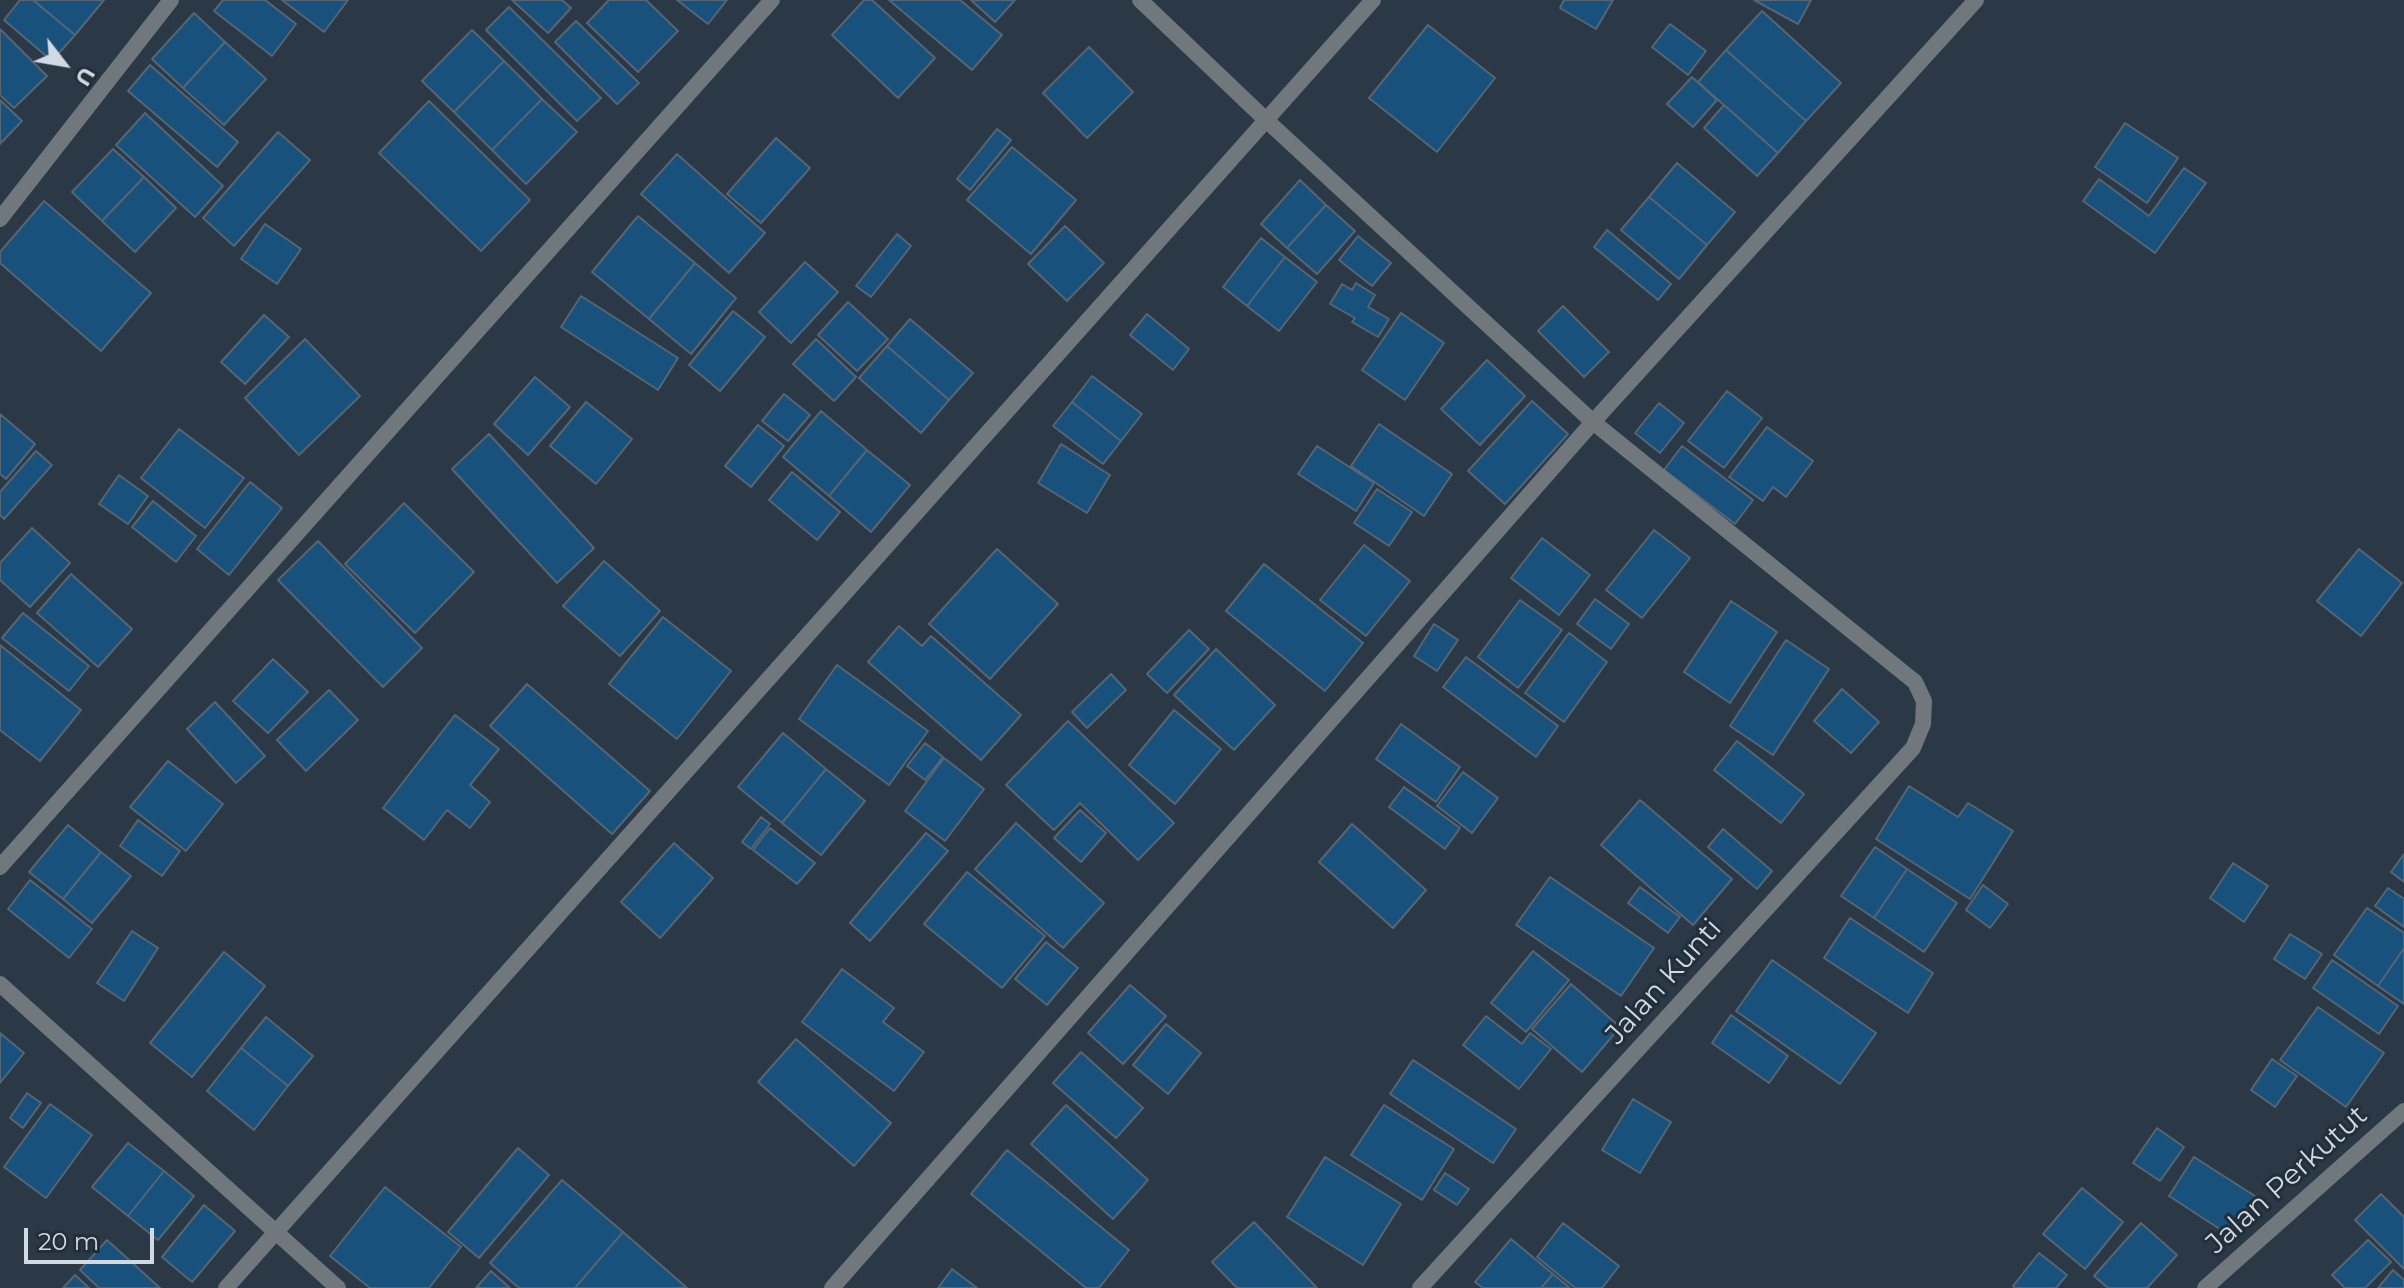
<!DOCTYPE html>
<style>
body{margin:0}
#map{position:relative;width:2404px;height:1288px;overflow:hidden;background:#2b3946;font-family:Montserrat,sans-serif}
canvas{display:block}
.north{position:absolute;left:24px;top:24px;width:80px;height:80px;-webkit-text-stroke:6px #212f3b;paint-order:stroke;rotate:121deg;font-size:22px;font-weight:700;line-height:32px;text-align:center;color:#d1dae2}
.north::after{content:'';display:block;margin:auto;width:28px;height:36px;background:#d1dae2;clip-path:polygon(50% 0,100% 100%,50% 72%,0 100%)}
.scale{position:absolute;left:24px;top:1228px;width:130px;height:36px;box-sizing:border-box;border:4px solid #d1dae2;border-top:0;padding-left:10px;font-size:24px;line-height:28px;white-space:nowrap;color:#d1dae2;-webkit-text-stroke:6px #212f3b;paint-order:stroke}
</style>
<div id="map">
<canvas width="2404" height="1288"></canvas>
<div class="north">U</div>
<div class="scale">20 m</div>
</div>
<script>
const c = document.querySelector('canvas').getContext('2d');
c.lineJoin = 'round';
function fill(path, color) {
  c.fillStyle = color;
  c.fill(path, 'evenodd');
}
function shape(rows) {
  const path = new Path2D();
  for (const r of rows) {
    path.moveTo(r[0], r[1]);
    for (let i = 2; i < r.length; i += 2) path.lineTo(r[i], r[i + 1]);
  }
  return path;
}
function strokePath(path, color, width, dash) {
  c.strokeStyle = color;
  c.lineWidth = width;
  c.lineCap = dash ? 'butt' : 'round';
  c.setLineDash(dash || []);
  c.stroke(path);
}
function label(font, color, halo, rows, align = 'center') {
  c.font = font + ' Montserrat,sans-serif';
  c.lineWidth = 6;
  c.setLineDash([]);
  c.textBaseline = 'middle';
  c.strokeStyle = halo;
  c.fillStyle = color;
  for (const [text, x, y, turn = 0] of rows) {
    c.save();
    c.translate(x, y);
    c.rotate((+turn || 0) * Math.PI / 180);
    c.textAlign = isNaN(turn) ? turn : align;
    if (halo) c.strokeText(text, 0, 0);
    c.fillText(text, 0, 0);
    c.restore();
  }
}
const building = shape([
 [20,0,33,0,75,35,52,61,4,20,20,0],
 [33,0,104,0,75,35,33,0],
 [223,0,265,0,296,24,272,56,214,11,223,0],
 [282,0,348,0,324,32,282,0],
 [512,0,562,0,571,8,548,33,512,0],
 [609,0,646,0,678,31,638,72,587,23,609,0],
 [677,0,727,0,708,24,677,0],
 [864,0,872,0,935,58,898,98,832,35,864,0],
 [889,0,960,0,1002,35,972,70,889,0],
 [971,0,1015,0,995,22,971,0],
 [1564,0,1613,0,1596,29,1560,8,1564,0],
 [1754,0,1811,0,1798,24,1754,0],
 [509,7,601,98,577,121,486,30,509,7],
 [1762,11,1841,83,1806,121,1726,50,1762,11],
 [194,13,225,42,183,88,152,59,194,13],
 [576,21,639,83,617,104,555,42,576,21],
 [1670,24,1706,51,1688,75,1652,47,1670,24],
 [1428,25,1495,78,1437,152,1369,98,1428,25],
 [0,29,47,76,14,108,0,95,0,29],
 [472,30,504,61,454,112,422,81,472,30],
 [225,42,266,79,224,125,183,88,225,42],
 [1089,47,1133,92,1087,138,1043,93,1089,47],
 [1726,50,1806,121,1778,153,1698,82,1726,50],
 [504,61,542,99,492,150,454,112,504,61],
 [150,65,238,142,217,167,128,91,150,65],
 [1692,77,1717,100,1693,127,1667,104,1692,77],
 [542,99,577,132,526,184,492,150,542,99],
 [0,100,22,121,0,144,0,100],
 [429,101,530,200,481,251,379,153,429,101],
 [1724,105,1778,153,1757,176,1704,128,1724,105],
 [145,113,223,186,195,217,116,145,145,113],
 [2125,123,2178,158,2147,203,2095,167,2125,123],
 [997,129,1011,140,970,190,957,179,997,129],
 [278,132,310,160,234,246,203,218,278,132],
 [776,138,810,168,761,223,727,194,776,138],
 [1012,147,1076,200,1031,254,967,200,1012,147],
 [113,149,144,177,102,221,72,192,113,149],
 [677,154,765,233,729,273,641,194,677,154],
 [1677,163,1735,212,1707,245,1649,197,1677,163],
 [2184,168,2206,183,2155,253,2083,201,2099,179,2149,216,2184,168],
 [144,177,176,208,135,252,102,221,144,177],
 [1300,180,1326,205,1287,248,1261,224,1300,180],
 [1649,197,1707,245,1679,279,1621,230,1649,197],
 [44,201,151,293,101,351,0,263,0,252,44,201],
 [1326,205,1355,231,1317,274,1287,248,1326,205],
 [638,216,695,263,649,319,592,272,638,216],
 [265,224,301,249,277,284,241,259,265,224],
 [1065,226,1104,263,1067,301,1028,264,1065,226],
 [1607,230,1671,284,1658,300,1594,247,1607,230],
 [897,234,911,246,871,297,856,286,897,234],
 [1358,236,1391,263,1372,286,1339,260,1358,236],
 [1261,238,1285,257,1247,306,1223,287,1261,238],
 [1285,257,1317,282,1279,331,1247,306,1285,257],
 [805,262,838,292,791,343,759,312,805,262],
 [695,263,736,298,691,354,649,319,695,263],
 [1356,283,1375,295,1368,307,1389,319,1378,337,1352,322,1355,318,1330,304,1342,284,1352,290,1356,283],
 [581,296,678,358,658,390,561,327,581,296],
 [848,302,888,339,857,371,818,335,848,302],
 [1563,306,1609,352,1584,377,1538,331,1563,306],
 [733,311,765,337,720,391,689,365,733,311],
 [1401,313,1444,343,1405,400,1362,370,1401,313],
 [1147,314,1189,349,1173,370,1130,335,1147,314],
 [264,315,289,337,245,384,221,362,264,315],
 [910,319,973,373,949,400,887,346,910,319],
 [305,339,360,396,299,455,245,398,305,339],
 [816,339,856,377,834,401,793,364,816,339],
 [887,346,949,400,921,433,859,378,887,346],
 [1487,360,1525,396,1480,445,1441,409,1487,360],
 [1092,376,1142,414,1121,441,1072,402,1092,376],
 [535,377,570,407,528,455,494,424,535,377],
 [1727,391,1762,418,1724,468,1688,441,1727,391],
 [784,394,810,415,788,441,762,421,784,394],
 [1532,401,1568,434,1505,504,1468,471,1532,401],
 [586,402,632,439,596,484,550,446,586,402],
 [1072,402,1121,441,1103,464,1053,426,1072,402],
 [1659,403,1684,423,1660,453,1635,433,1659,403],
 [821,411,867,450,829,496,783,457,821,411],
 [0,414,35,444,6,479,0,474,0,414],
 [1379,424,1452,474,1424,516,1351,466,1379,424],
 [758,425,784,446,751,487,725,466,758,425],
 [1767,427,1813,461,1786,497,1773,487,1763,501,1729,477,1767,427],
 [179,429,244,478,205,528,141,478,179,429],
 [489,434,594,548,557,583,452,469,489,434],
 [1061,444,1110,475,1087,513,1038,483,1061,444],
 [1317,446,1374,483,1356,511,1298,474,1317,446],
 [1682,446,1753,500,1735,524,1664,470,1682,446],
 [867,450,910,485,871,532,829,496,867,450],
 [36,451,52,465,4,519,0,515,0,492,36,451],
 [792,472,840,512,817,540,769,500,792,472],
 [119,475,148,496,128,524,99,504,119,475],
 [250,482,282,508,229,575,197,549,250,482],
 [1377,489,1412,512,1389,546,1354,523,1377,489],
 [153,501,196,536,176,562,132,527,153,501],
 [404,503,474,572,415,633,345,564,404,503],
 [32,528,70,563,30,607,0,580,0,563,32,528],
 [1654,530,1690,558,1642,618,1606,590,1654,530],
 [1542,538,1590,575,1559,615,1511,578,1542,538],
 [318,541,422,648,383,687,278,580,318,541],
 [1364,545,1410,581,1366,636,1320,600,1364,545],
 [997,549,1058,604,990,679,929,624,997,549],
 [2359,549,2402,583,2361,636,2317,601,2359,549],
 [604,561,660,611,620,656,563,606,604,561],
 [1264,564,1363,643,1325,691,1226,611,1264,564],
 [71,574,132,629,98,667,37,613,71,574],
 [1595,599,1629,624,1611,649,1577,624,1595,599],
 [1520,600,1562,630,1518,688,1478,657,1520,600],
 [1731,601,1777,632,1730,703,1684,672,1731,601],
 [23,613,89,666,69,691,2,638,23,613],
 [663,617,731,671,677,739,609,684,663,617],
 [1434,624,1458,640,1437,671,1414,656,1434,624],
 [899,626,922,646,931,636,1021,715,981,760,868,662,899,626],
 [1189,630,1209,649,1167,693,1147,674,1189,630],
 [1569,633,1607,662,1564,722,1525,693,1569,633],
 [1786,640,1829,669,1773,755,1730,726,1786,640],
 [0,645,81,710,40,761,0,730,0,645],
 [1216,649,1275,705,1234,750,1174,695,1216,649],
 [1466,657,1558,726,1536,757,1443,687,1466,657],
 [273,659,308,692,268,733,233,701,273,659],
 [837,665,928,731,889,785,799,719,837,665],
 [1111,674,1126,690,1087,728,1072,712,1111,674],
 [527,684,650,791,612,834,490,726,527,684],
 [1842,689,1879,722,1851,753,1814,721,1842,689],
 [329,690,358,720,306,771,277,740,329,690],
 [215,702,265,756,236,783,187,729,215,702],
 [1174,710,1221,749,1175,804,1129,765,1174,710],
 [455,715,499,749,470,785,490,802,470,828,447,810,424,840,383,808,455,715],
 [1068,721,1174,823,1138,860,1080,803,1054,830,1006,785,1068,721],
 [1401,724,1460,767,1436,802,1376,759,1401,724],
 [783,733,826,769,782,823,738,787,783,733],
 [1737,741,1804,794,1781,823,1714,770,1737,741],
 [925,743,943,757,925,780,907,766,925,743],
 [944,758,984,789,945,841,905,811,944,758],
 [168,761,223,804,186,851,130,807,168,761],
 [826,769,865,801,821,855,782,823,826,769],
 [1463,772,1498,798,1472,833,1437,806,1463,772],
 [1909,786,1958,817,1968,803,2013,831,1970,899,1876,839,1909,786],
 [1404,787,1460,828,1445,849,1389,807,1404,787],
 [1640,800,1732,879,1693,925,1601,845,1640,800],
 [1080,810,1106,833,1081,862,1054,838,1080,810],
 [761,817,770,824,751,849,742,842,761,817],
 [138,820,180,851,162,876,120,846,138,820],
 [1016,823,1104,903,1063,948,975,869,1016,823],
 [1352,824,1426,890,1393,928,1319,862,1352,824],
 [68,825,101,852,63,899,29,872,68,825],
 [770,828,815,863,797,884,753,850,770,828],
 [1723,829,1772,871,1757,889,1708,847,1723,829],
 [926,833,948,851,870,941,850,923,926,833],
 [674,843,713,878,660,938,621,902,674,843],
 [1875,847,1907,869,1874,918,1841,896,1875,847],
 [101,852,131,876,92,923,63,899,101,852],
 [2404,854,2404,882,2391,872,2404,854],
 [2233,863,2268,886,2244,922,2210,898,2233,863],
 [1907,869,1957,903,1924,952,1874,918,1907,869],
 [967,872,1045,936,1002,988,924,924,967,872],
 [1550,877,1654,948,1621,996,1516,925,1550,877],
 [30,880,92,929,69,958,8,909,30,880],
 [1983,885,2008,904,1990,928,1966,910,1983,885],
 [1640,887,1680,917,1668,933,1628,903,1640,887],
 [2388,888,2404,899,2404,927,2375,906,2388,888],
 [2367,908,2404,933,2404,948,2378,986,2334,955,2367,908],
 [1850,918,1933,973,1908,1013,1824,958,1850,918],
 [132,931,158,948,124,1001,97,983,132,931],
 [2290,934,2322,954,2305,979,2274,959,2290,934],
 [1046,942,1078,968,1047,1005,1015,979,1046,942],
 [2404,948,2404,1004,2378,986,2404,948],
 [1533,951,1569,980,1526,1032,1491,1003,1533,951],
 [224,952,265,986,192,1077,150,1043,224,952],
 [1772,960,1876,1033,1840,1084,1736,1011,1772,960],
 [2332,960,2398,1006,2379,1034,2313,988,2332,960],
 [842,969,894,1008,883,1022,924,1052,894,1091,802,1022,842,969],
 [1571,984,1620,1027,1582,1072,1532,1029,1571,984],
 [1130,985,1166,1016,1123,1064,1088,1033,1130,985],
 [2318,1007,2384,1053,2346,1107,2280,1060,2318,1007],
 [1731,1015,1788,1056,1769,1083,1712,1043,1731,1015],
 [1486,1016,1522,1044,1530,1033,1551,1049,1519,1089,1463,1045,1486,1016],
 [266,1017,313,1056,288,1086,241,1048,266,1017],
 [1166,1024,1201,1053,1168,1094,1133,1065,1166,1024],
 [0,1033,24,1053,0,1083,0,1033],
 [796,1039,891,1123,854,1166,758,1082,796,1039],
 [241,1048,288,1086,254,1130,207,1091,241,1048],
 [1081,1052,1143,1108,1116,1138,1053,1083,1081,1052],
 [2272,1059,2297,1076,2275,1107,2251,1090,2272,1059],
 [1413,1060,1516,1129,1493,1163,1390,1094,1413,1060],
 [27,1093,41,1103,23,1128,10,1118,27,1093],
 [1633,1099,1671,1122,1640,1173,1602,1150,1633,1099],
 [50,1104,92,1135,46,1198,4,1167,50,1104],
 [1066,1105,1148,1180,1113,1219,1031,1144,1066,1105],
 [1384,1105,1454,1149,1422,1200,1351,1155,1384,1105],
 [2157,1128,2184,1147,2160,1181,2133,1163,2157,1128],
 [128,1143,164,1171,128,1216,92,1187,128,1143],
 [518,1148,549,1175,479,1258,448,1232,518,1148],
 [1007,1150,1129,1250,1099,1288,1086,1288,971,1194,1007,1150],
 [1325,1157,1401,1204,1363,1265,1287,1217,1325,1157],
 [2194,1157,2258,1198,2232,1237,2169,1196,2194,1157],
 [164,1171,194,1196,158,1240,128,1216,164,1171],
 [1445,1173,1469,1189,1457,1205,1434,1190,1445,1173],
 [562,1180,623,1232,575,1288,519,1288,490,1263,562,1180],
 [385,1187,461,1247,429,1288,370,1288,330,1256,385,1187],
 [2082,1188,2123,1222,2085,1269,2043,1234,2082,1188],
 [2381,1194,2404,1217,2404,1269,2355,1220,2381,1194],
 [204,1205,235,1231,192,1282,162,1257,204,1205],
 [1254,1222,1317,1288,1237,1288,1212,1262,1254,1222],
 [1563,1223,1619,1266,1602,1288,1575,1288,1537,1257,1563,1223],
 [2141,1223,2177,1255,2147,1288,2108,1288,2094,1276,2141,1223],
 [623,1232,687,1288,575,1288,623,1232],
 [1511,1239,1553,1274,1541,1288,1483,1288,1475,1282,1511,1239],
 [107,1240,160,1288,99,1288,80,1270,107,1240],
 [2368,1240,2391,1262,2365,1288,2345,1288,2332,1275,2368,1240],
 [2039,1253,2067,1275,2056,1288,2015,1288,2013,1286,2039,1253],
 [952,1269,977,1288,938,1288,952,1269],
 [2393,1270,2404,1280,2404,1288,2378,1288,2393,1270],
 [491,1271,510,1288,476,1288,491,1271],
 [1553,1274,1570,1288,1541,1288,1553,1274],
 [75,1275,89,1288,63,1288,75,1275]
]);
fill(building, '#18517b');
strokePath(building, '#566573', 2);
strokePath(shape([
 [1140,0,1265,119,1593,422,1915,682,1924,701,1923,724,1913,748,1420,1288],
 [0,219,171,0],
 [0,867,772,0],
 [0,984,338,1288],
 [226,1288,1373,0],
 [832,1288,1593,422,1976,0],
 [2205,1288,2404,1111]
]), '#70777d', 16);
label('28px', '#d1dae2', '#212f3b', [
 ["Jalan Kunti",1664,982,-48],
 ["Jalan Perkutut",2287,1180,-42]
]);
</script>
